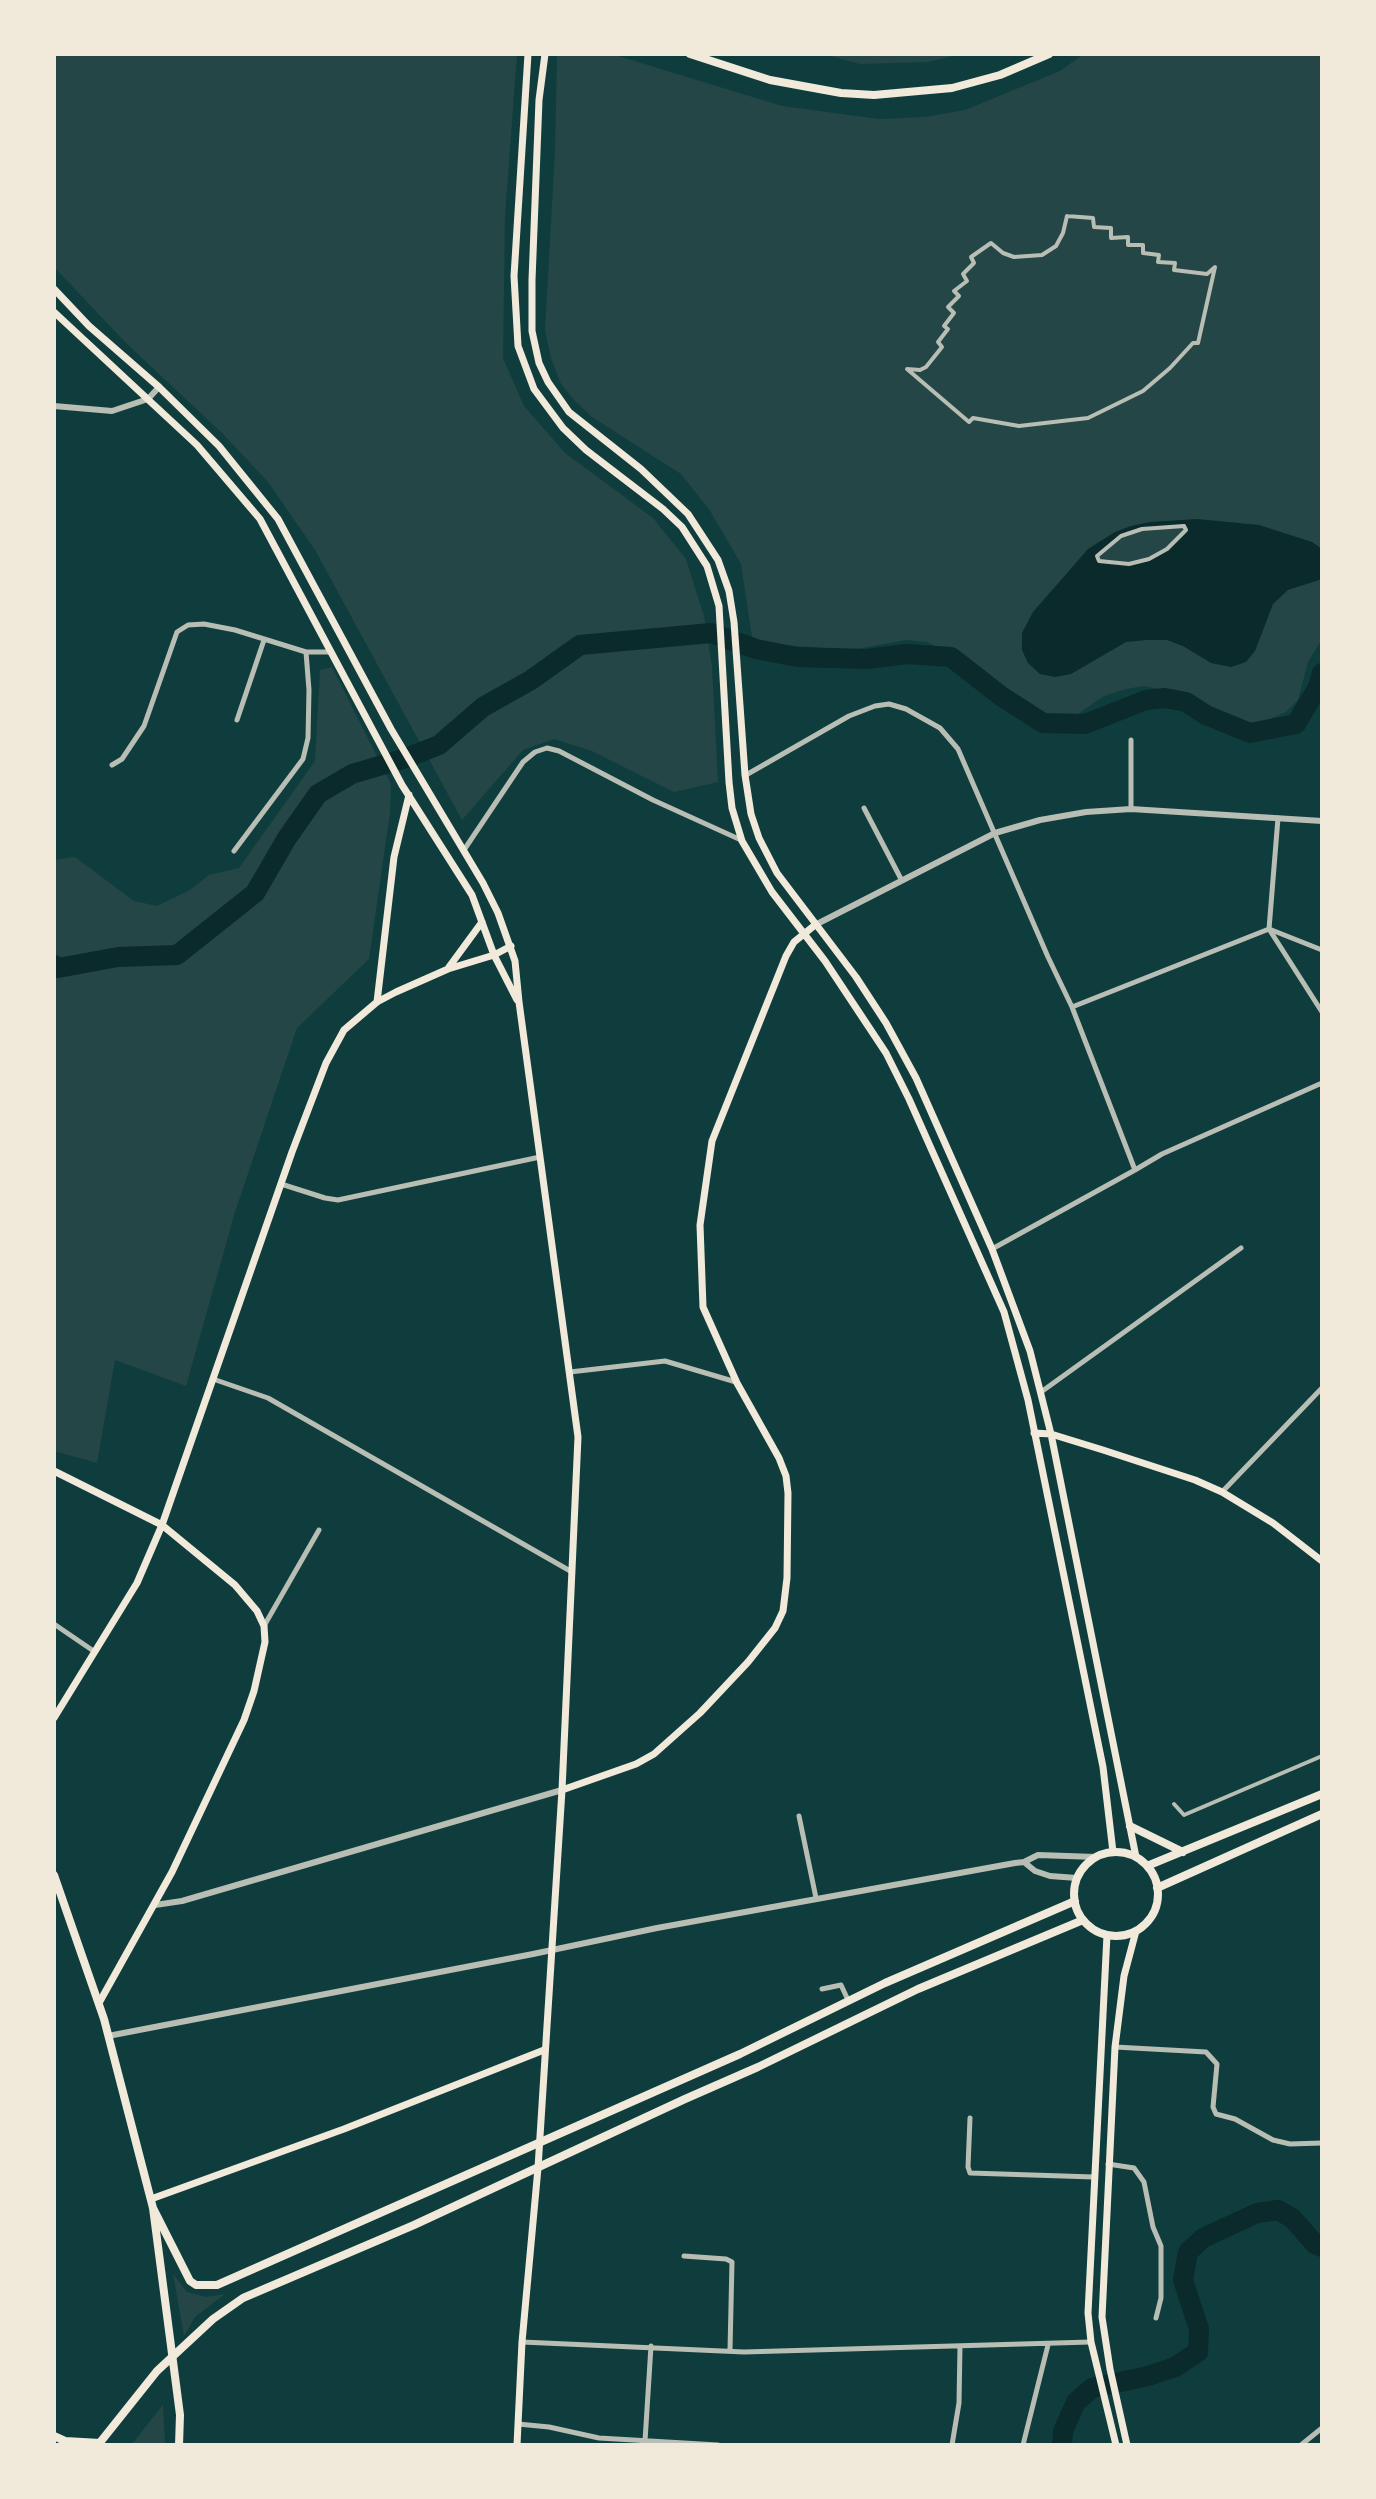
<!DOCTYPE html>
<style>
body{margin:0}
#map{position:relative;width:1376px;height:2499px;overflow:hidden;background:#0f3d3e;font-family:"Zilla Slab",serif}
canvas{display:block}
.frame{position:absolute;inset:0;border:56px solid #f1e9da;pointer-events:none}
</style>
<div id="map">
<canvas width="1376" height="2499"></canvas>
<div class="frame"></div>
</div>
<script>
const c = document.querySelector('canvas').getContext('2d');
c.lineJoin = 'round';
function fill(path, color) {
  c.fillStyle = color;
  c.fill(path, 'evenodd');
}
function shape(rows) {
  const path = new Path2D();
  for (const r of rows) {
    if (r.length === 3) {
      path.moveTo(r[0] + r[2], r[1]);
      path.arc(r[0], r[1], r[2], 0, 2 * Math.PI);
      continue;
    }
    path.moveTo(r[0], r[1]);
    for (let i = 2; i < r.length; i += 2) path.lineTo(r[i], r[i + 1]);
  }
  return path;
}
function strokePath(path, color, width, dash) {
  c.strokeStyle = color;
  c.lineWidth = width;
  c.lineCap = dash ? 'butt' : 'round';
  c.setLineDash(dash || []);
  c.stroke(path);
}
fill(shape([
 [54,54,517,54,505,216,503,358,524,406,565,453,653,518,686,559,704,616,712,667,718,782,674,792,592,751,554,739,523,750,462,820,315,550,268,482,222,433,127,344,54,267],
 [557,54,612,54,782,106,879,119,925,117,965,110,1060,71,1084,54,1322,54,1322,639,1308,662,1298,700,1286,712,1268,720,1251,723,1235,719,1178,693,1144,686,1126,689,1104,696,1078,714,1061,718,1042,717,1020,708,976,668,927,642,906,640,852,650,753,643,741,564,709,509,681,474,592,417,575,401,561,384,551,358,545,330,555,152],
 [823,54,961,54,928,62,860,64],
 [332,667,391,784,390,812,369,959,297,1028,235,1212,186,1386,115,1360,97,1463,54,1451,54,860,75,857,134,901,157,906,190,890,209,875,239,868,315,761,320,670],
 [173,2274,187,2292,206,2297,225,2294,195,2317,184,2336],
 [163,2405,165,2445,131,2445]
]), '#244646');
fill(shape([
 [1197,519,1259,525,1312,542,1322,549,1322,579,1288,590,1273,604,1255,651,1246,662,1231,667,1211,663,1183,646,1167,640,1147,640,1126,642,1071,674,1055,677,1040,674,1028,663,1022,650,1022,633,1033,612,1088,549,1115,532,1131,526,1150,522],
 [1183,526,1186,530,1167,549,1149,559,1129,564,1099,561,1097,555,1121,536,1142,529]
]), '#0a2a2b');
strokePath(shape([
 [54,965,58,968,118,957,177,955,255,893,287,838,318,794,352,774,406,758,439,745,483,707,531,680,580,645,711,633,756,649,797,657,867,659,907,654,951,657,1001,696,1043,723,1085,724,1146,700,1165,698,1186,702,1206,715,1250,733,1296,724,1318,687,1322,673],
 [1062,2445,1063,2431,1076,2402,1092,2388,1148,2376,1175,2367,1198,2352,1199,2329,1183,2280,1188,2252,1203,2238,1257,2213,1278,2210,1292,2218,1315,2244,1322,2247]
]), '#0a2a2b', 20);
strokePath(shape([
 [1067,216,1093,218,1094,227,1111,228,1111,238,1128,237,1128,245,1143,245,1143,253,1159,255,1158,262,1175,263,1174,270,1207,274,1215,267,1198,343,1193,343,1170,368,1143,391,1088,418,1019,426,973,418,969,422,907,369,920,370,926,367,942,347,938,342,948,329,944,326,954,313,948,307,959,296,954,291,967,281,963,274,974,263,971,257,991,243,1003,253,1014,257,1042,255,1056,246,1063,233,1067,216],
 [1184,526,1186,530,1167,549,1149,559,1129,564,1099,561,1097,556,1121,536,1142,529,1184,526],
 [1174,1804,1184,1815,1322,1756]
]), '#b8beb3', 4);
strokePath(shape([
 [306,652,331,652],
 [237,720,264,640],
 [112,765,122,759,144,726,177,632,188,625,204,624,235,630,306,652,309,690,308,738,303,759,234,851],
 [746,775,849,716,875,706,889,704,906,709,940,728,958,749,1048,957,1072,1007,1269,929,1322,1012],
 [864,808,901,879],
 [1131,809,1131,740],
 [1278,818,1269,929,1322,950],
 [464,850,523,762,535,752,547,748,559,751,653,800,741,840],
 [1135,1170,1162,1154,1322,1083],
 [281,1184,325,1198,338,1200,540,1157],
 [992,1249,1135,1170,1072,1007],
 [570,1372,665,1361,736,1382],
 [213,1379,268,1398,572,1572],
 [1041,1392,1241,1248],
 [1222,1492,1322,1388],
 [54,1624,95,1652],
 [264,1626,319,1530],
 [799,1816,816,1898],
 [822,1989,841,1985,848,2000],
 [1115,2047,1206,2052,1217,2064,1213,2107,1216,2114,1235,2119,1273,2140,1290,2144,1322,2143],
 [970,2118,968,2167,970,2173,1094,2177],
 [1108,2164,1134,2168,1144,2182,1153,2227,1161,2246,1161,2298,1156,2318],
 [684,2256,726,2259,732,2262,730,2350],
 [522,2342,744,2352,1091,2342],
 [518,2424,549,2427,599,2438,718,2445],
 [645,2441,651,2346],
 [952,2445,959,2403,960,2347],
 [1023,2445,1048,2345],
 [1301,2445,1322,2428]
]), '#b8beb3', 5);
strokePath(shape([
 [54,406,112,411,148,399,159,387],
 [815,925,995,833,1040,820,1086,812,1131,809,1322,821],
 [1024,1862,1038,1855,1096,1857],
 [155,1905,182,1901,562,1790],
 [108,2036,533,1954,657,1928,1015,1863,1024,1862,1035,1871,1050,1876,1077,1878]
]), '#b8beb3', 6);
strokePath(shape([
 [528,54,514,276,518,346,534,389,563,428,586,450,663,509,682,527,707,566,719,606,729,782,732,808,742,841,772,892,825,961,886,1053,909,1099,1004,1312,1028,1400,1103,1767,1113,1852],
 [545,54,539,100,532,280,532,331,539,363,548,382,569,412,641,469,688,514,718,560,729,591,734,622,745,775,751,814,759,838,777,873,856,977,886,1023,916,1078,992,1249,1030,1351,1051,1434,1136,1857],
 [54,289,89,326,159,387,219,446,278,519,391,729,483,883,498,913,515,961,519,1002,578,1437,562,1790,538,2168,522,2342,517,2445],
 [54,312,197,445,260,519,402,785,472,895,494,955,517,1000],
 [449,967,482,922],
 [377,1002,394,857,409,795],
 [1034,1433,1051,1434,1103,1450,1195,1480,1222,1492,1273,1523,1322,1561],
 [54,1471,162,1525,235,1585,257,1611,264,1626,265,1642,254,1691,244,1720,172,1872,99,2003],
 [54,1718,137,1583,162,1525,292,1152,326,1063,344,1030,377,1002,396,992,448,969,494,955,511,946],
 [562,1790,636,1764,654,1754,700,1713,748,1662,775,1628,783,1611,787,1578,788,1493,786,1476,779,1458,737,1383,703,1307,700,1225,712,1141,786,956,794,942,815,925],
 [1107,1935,1088,2313,1091,2342,1116,2445],
 [151,2199,344,2129,544,2050],
 [1127,2445,1110,2369,1102,2317,1115,2047,1124,1976,1136,1931]
]), '#f1e9da', 7);
strokePath(shape([
 [690,54,770,80,841,93,874,95,952,88,1000,75,1049,54],
 [1130,1826,1183,1852],
 [1116,1894,42],
 [1147,1866,1322,1794],
 [54,1875,104,2019,153,2208,180,2415,179,2445],
 [1157,1888,1322,1814],
 [153,2208,190,2281,196,2285,217,2285,740,2054,885,1983,1075,1901],
 [54,2436,65,2441,100,2443],
 [98,2445,157,2371,213,2319,243,2298,414,2225,685,2099,758,2067,918,1989,1083,1920]
]), '#f1e9da', 8);
</script>
